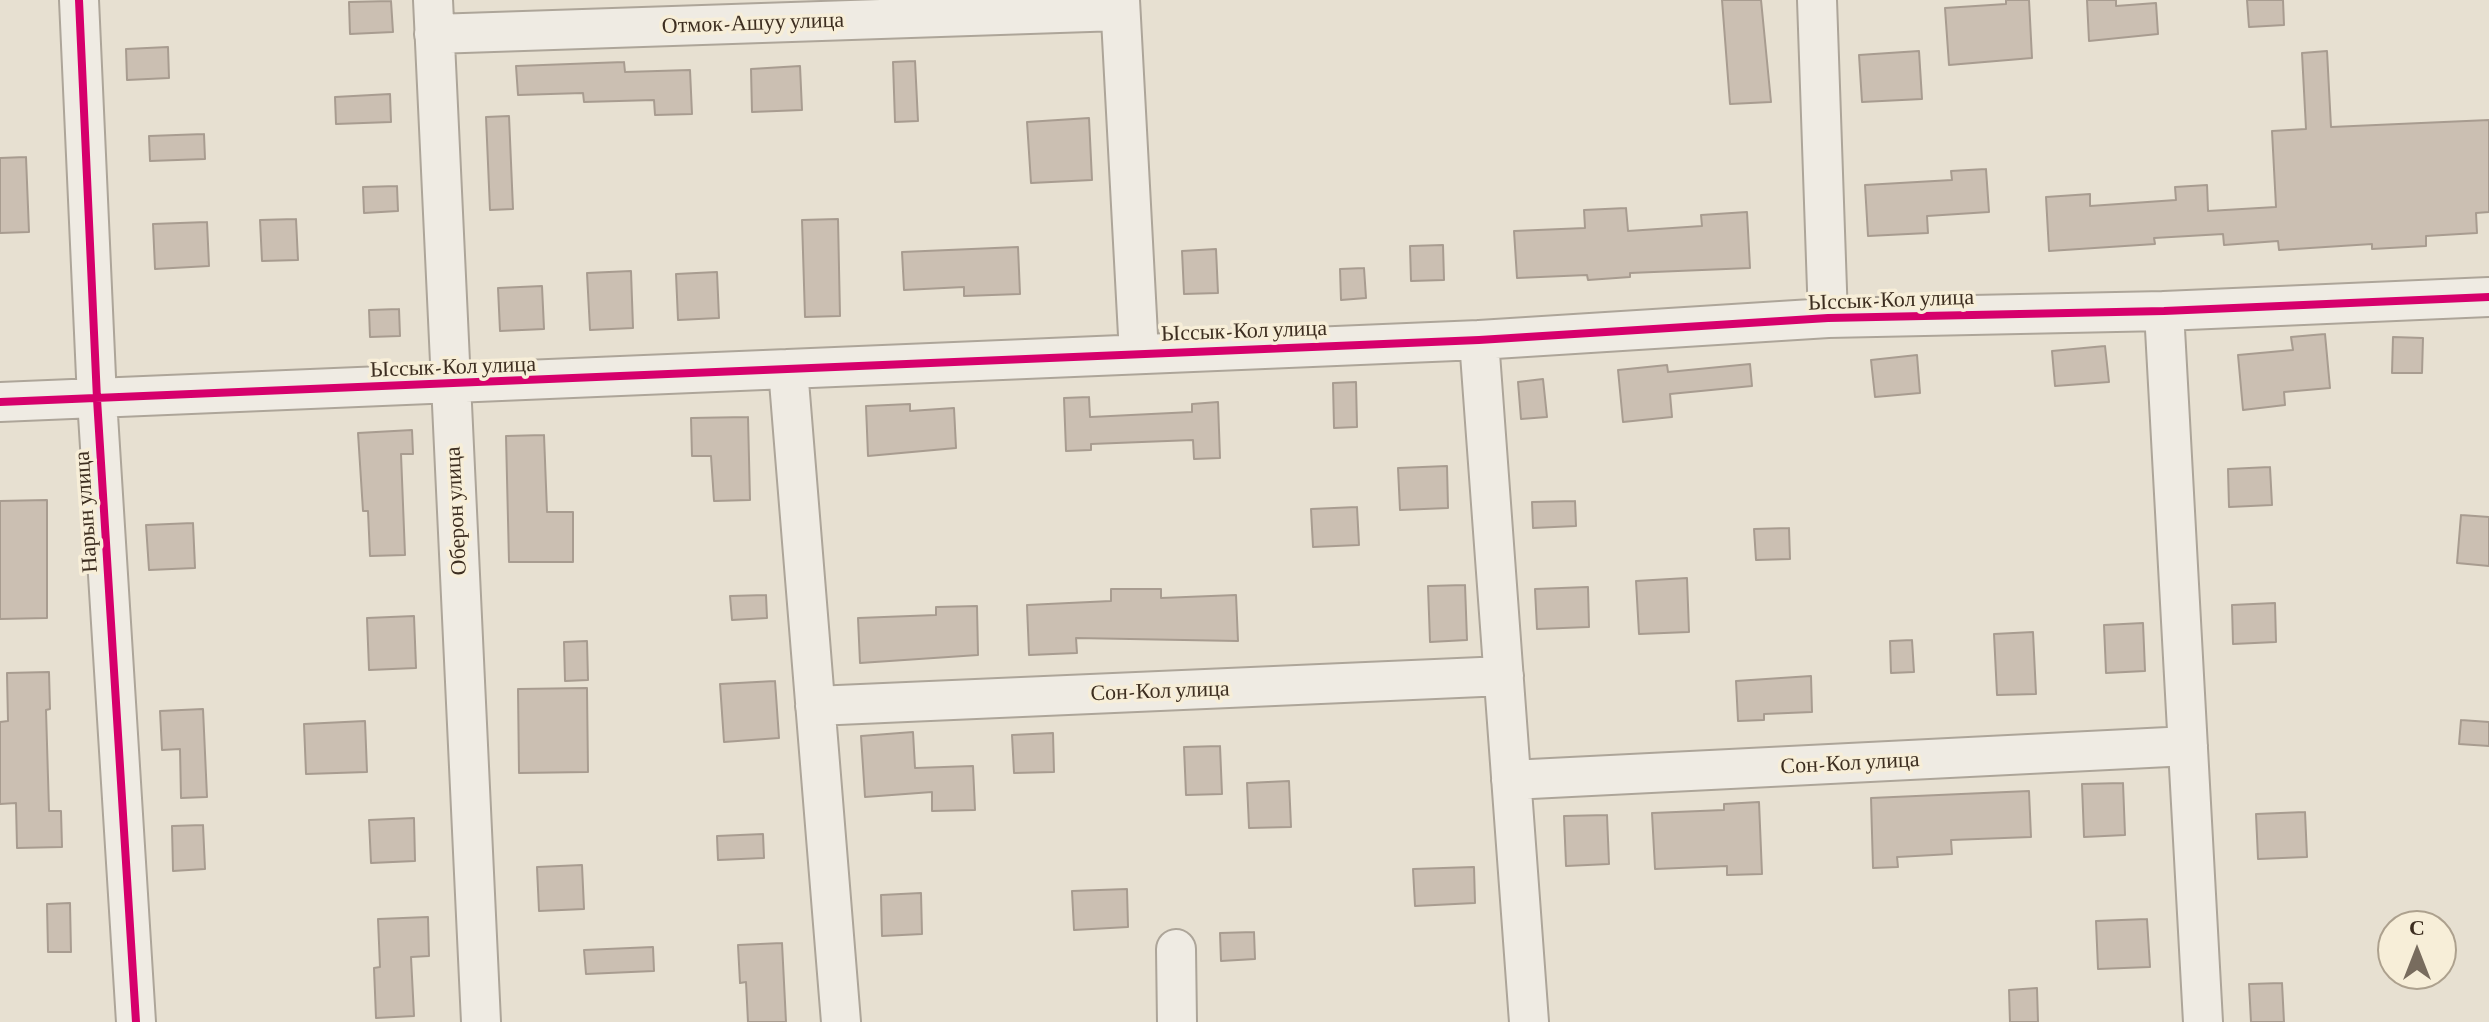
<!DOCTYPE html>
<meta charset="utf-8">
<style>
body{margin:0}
#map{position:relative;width:2489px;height:1022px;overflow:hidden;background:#e7e0d1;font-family:"Crimson Pro",serif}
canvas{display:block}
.north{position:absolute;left:2377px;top:910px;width:80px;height:80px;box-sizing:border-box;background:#f7eed8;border:2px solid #ada18e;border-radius:50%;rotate:0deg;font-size:22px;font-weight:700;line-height:32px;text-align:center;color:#3d2e20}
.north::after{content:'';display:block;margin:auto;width:28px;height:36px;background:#786c5e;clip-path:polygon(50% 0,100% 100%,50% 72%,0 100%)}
</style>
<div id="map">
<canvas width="2489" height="1022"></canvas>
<div class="north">С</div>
</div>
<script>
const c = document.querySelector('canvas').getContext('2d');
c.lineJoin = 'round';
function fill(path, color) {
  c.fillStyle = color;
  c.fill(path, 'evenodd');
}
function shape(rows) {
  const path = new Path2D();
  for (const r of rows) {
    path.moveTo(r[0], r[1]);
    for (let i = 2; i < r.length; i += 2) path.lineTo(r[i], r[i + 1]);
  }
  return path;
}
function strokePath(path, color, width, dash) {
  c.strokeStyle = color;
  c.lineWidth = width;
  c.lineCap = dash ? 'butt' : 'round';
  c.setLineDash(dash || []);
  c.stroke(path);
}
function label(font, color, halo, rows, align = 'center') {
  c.font = font + ' "Crimson Pro",serif';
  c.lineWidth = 7;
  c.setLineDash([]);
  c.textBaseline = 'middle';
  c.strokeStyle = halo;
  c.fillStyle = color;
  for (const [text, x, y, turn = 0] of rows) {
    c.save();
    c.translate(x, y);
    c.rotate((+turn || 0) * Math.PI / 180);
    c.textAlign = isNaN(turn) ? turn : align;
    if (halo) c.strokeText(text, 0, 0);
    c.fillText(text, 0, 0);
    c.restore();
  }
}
const building = shape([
 [1722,0,1761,0,1771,102,1730,104,1722,0],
 [2006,0,2029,0,2032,58,1949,65,1945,8,2006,4,2006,0],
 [2087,0,2116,0,2116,6,2156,3,2158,34,2089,41,2087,0],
 [2247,0,2283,0,2284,25,2249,27,2247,0],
 [391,1,393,32,350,34,349,2,391,1],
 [168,47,169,78,127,80,126,49,168,47],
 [1919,51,1922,99,1862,102,1859,55,1919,51],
 [2327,51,2331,127,2489,120,2489,212,2476,213,2477,233,2426,236,2426,246,2372,249,2372,244,2279,250,2278,241,2224,245,2223,234,2154,238,2155,244,2049,251,2046,197,2090,194,2090,206,2176,200,2175,187,2207,185,2208,211,2276,207,2272,131,2306,129,2302,53,2327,51],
 [915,61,918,121,895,122,893,62,915,61],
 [624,62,625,72,690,70,692,114,655,115,654,100,584,102,583,93,518,95,516,66,624,62],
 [800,66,802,110,752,112,751,69,800,66],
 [390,94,391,122,336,124,335,97,390,94],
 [509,116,513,209,490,210,486,117,509,116],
 [1089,118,1092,180,1031,183,1027,122,1089,118],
 [204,134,205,159,150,161,149,136,204,134],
 [26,157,29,232,0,233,0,158,26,157],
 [1986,169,1989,212,1927,216,1928,233,1868,236,1865,185,1952,180,1951,171,1986,169],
 [397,186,398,211,364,213,363,187,397,186],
 [1626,208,1628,231,1702,226,1701,215,1747,212,1750,268,1630,273,1630,277,1588,280,1587,275,1517,278,1514,231,1585,228,1584,210,1626,208],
 [296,219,298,260,262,261,260,220,296,219],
 [838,219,840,316,805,317,802,220,838,219],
 [207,222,209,266,155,269,153,224,207,222],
 [1443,245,1444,280,1411,281,1410,246,1443,245],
 [1018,247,1020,294,964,296,964,287,904,290,902,252,1018,247],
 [1216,249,1218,293,1184,294,1182,251,1216,249],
 [1364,268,1366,298,1341,300,1340,269,1364,268],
 [631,271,633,328,590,330,587,273,631,271],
 [717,272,719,318,678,320,676,274,717,272],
 [542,286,544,329,500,331,498,288,542,286],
 [399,309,400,336,370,337,369,310,399,309],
 [2325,334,2330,388,2284,392,2285,405,2243,410,2238,355,2293,350,2291,337,2325,334],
 [2393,337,2423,338,2422,373,2392,373,2393,337],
 [2105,346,2109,382,2055,386,2052,351,2105,346],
 [1917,355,1920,393,1875,397,1871,360,1917,355],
 [1750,364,1752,386,1670,394,1672,417,1623,422,1618,370,1667,365,1668,372,1750,364],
 [1543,379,1547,417,1521,419,1518,382,1543,379],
 [1356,382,1357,427,1334,428,1333,383,1356,382],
 [1089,397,1090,417,1192,412,1192,404,1218,402,1220,458,1194,459,1193,440,1091,444,1091,450,1066,451,1064,398,1089,397],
 [910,404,910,411,954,408,956,448,868,456,866,406,910,404],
 [748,417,750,500,714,501,711,456,692,456,691,418,748,417],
 [412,430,413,454,401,454,405,555,370,556,368,511,363,511,358,433,412,430],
 [544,435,547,512,573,512,573,562,509,562,506,436,544,435],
 [1447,466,1448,508,1400,510,1398,468,1447,466],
 [2270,467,2272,505,2229,507,2228,469,2270,467],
 [47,500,47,618,0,619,0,501,47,500],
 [1575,501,1576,526,1533,528,1532,502,1575,501],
 [1357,507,1359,545,1313,547,1311,509,1357,507],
 [2461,515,2489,517,2489,566,2457,563,2461,515],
 [193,523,195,568,149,570,146,525,193,523],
 [1789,528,1790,559,1756,560,1754,529,1789,528],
 [1687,578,1689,632,1639,634,1636,581,1687,578],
 [1465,585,1467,640,1430,642,1428,586,1465,585],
 [1588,587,1589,627,1537,629,1535,589,1588,587],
 [1111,589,1161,589,1161,598,1236,595,1238,641,1076,638,1077,653,1029,655,1027,605,1111,601,1111,589],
 [766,595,767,618,732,620,730,596,766,595],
 [2275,603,2276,642,2233,644,2232,605,2275,603],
 [977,606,978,655,860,663,858,618,936,615,936,607,977,606],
 [414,616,416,668,369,670,367,618,414,616],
 [2143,623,2145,671,2106,673,2104,625,2143,623],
 [2033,632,2036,694,1997,695,1994,634,2033,632],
 [1912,640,1914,672,1891,673,1890,641,1912,640],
 [587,641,588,680,565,681,564,642,587,641],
 [49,672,50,709,46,710,49,811,61,811,62,847,17,848,16,803,0,804,0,722,8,721,7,673,49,672],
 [1811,676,1812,712,1764,714,1764,720,1738,721,1736,681,1811,676],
 [775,681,779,738,724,742,720,684,775,681],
 [587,688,588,772,519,773,518,689,587,688],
 [203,709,207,797,181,798,180,749,162,750,160,711,203,709],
 [2461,720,2489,722,2489,746,2459,744,2461,720],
 [365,721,367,772,306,774,304,724,365,721],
 [913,732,915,768,973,766,975,810,932,811,932,792,865,797,861,736,913,732],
 [1053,733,1054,772,1014,773,1012,735,1053,733],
 [1220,746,1222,794,1186,795,1184,747,1220,746],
 [1289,781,1291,827,1249,828,1247,783,1289,781],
 [2123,783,2125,835,2084,837,2082,784,2123,783],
 [2029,791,2031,837,1951,840,1952,854,1897,857,1898,867,1873,868,1871,798,2029,791],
 [1759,802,1762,874,1727,875,1727,866,1655,869,1652,813,1724,810,1724,804,1759,802],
 [2305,812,2307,857,2258,859,2256,814,2305,812],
 [1607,815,1609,864,1566,866,1564,816,1607,815],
 [414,818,415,861,371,863,369,820,414,818],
 [203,825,205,869,173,871,172,826,203,825],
 [763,834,764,858,718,860,717,836,763,834],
 [582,865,584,909,539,911,537,867,582,865],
 [1474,867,1475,903,1415,906,1413,869,1474,867],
 [1127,889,1128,927,1074,930,1072,891,1127,889],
 [921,893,922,934,882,936,881,895,921,893],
 [70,903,71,952,48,952,47,904,70,903],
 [428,917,429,956,411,957,414,1016,376,1018,374,968,380,967,378,919,428,917],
 [2147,919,2150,967,2098,969,2096,921,2147,919],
 [1254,932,1255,959,1221,961,1220,933,1254,932],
 [782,943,786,1022,748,1022,746,982,740,983,738,945,782,943],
 [653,947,654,971,586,974,584,950,653,947],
 [2282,983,2284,1022,2251,1022,2249,984,2282,983],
 [2037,988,2038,1022,2010,1022,2009,990,2037,988]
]);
fill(building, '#cbbfb2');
strokePath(building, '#a89c90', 2);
const minor = shape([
 [79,0,97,399,136,1022],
 [433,0,481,1022],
 [1120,0,1139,354],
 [1817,0,1828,318],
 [434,34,1119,11],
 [2164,311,2203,1022],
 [1479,340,1529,1022],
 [788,369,841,1022],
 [0,402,1479,340,1828,318,2164,311,2489,297],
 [815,706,1504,676],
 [1511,780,2188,746],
 [1176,949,1177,1022]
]);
strokePath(minor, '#ada599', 42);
strokePath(minor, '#efebe3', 38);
strokePath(shape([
 [79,0,97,399,136,1022],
 [0,402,1479,340,1828,318,2164,311,2489,297]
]), '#d6006c', 8);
label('22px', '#3d2e20', '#f7eed8', [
 ["Отмок-Ашуу улица",753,23,-2],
 ["Ыссык-Кол улица",1891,300,-2],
 ["Ыссык-Кол улица",1244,331,-2],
 ["Ыссык-Кол улица",453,367,-2],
 ["Оберон улица",456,511,-93],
 ["Нарын улица",86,512,-94],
 ["Сон-Кол улица",1160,691,-2],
 ["Сон-Кол улица",1850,763,-3]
]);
</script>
